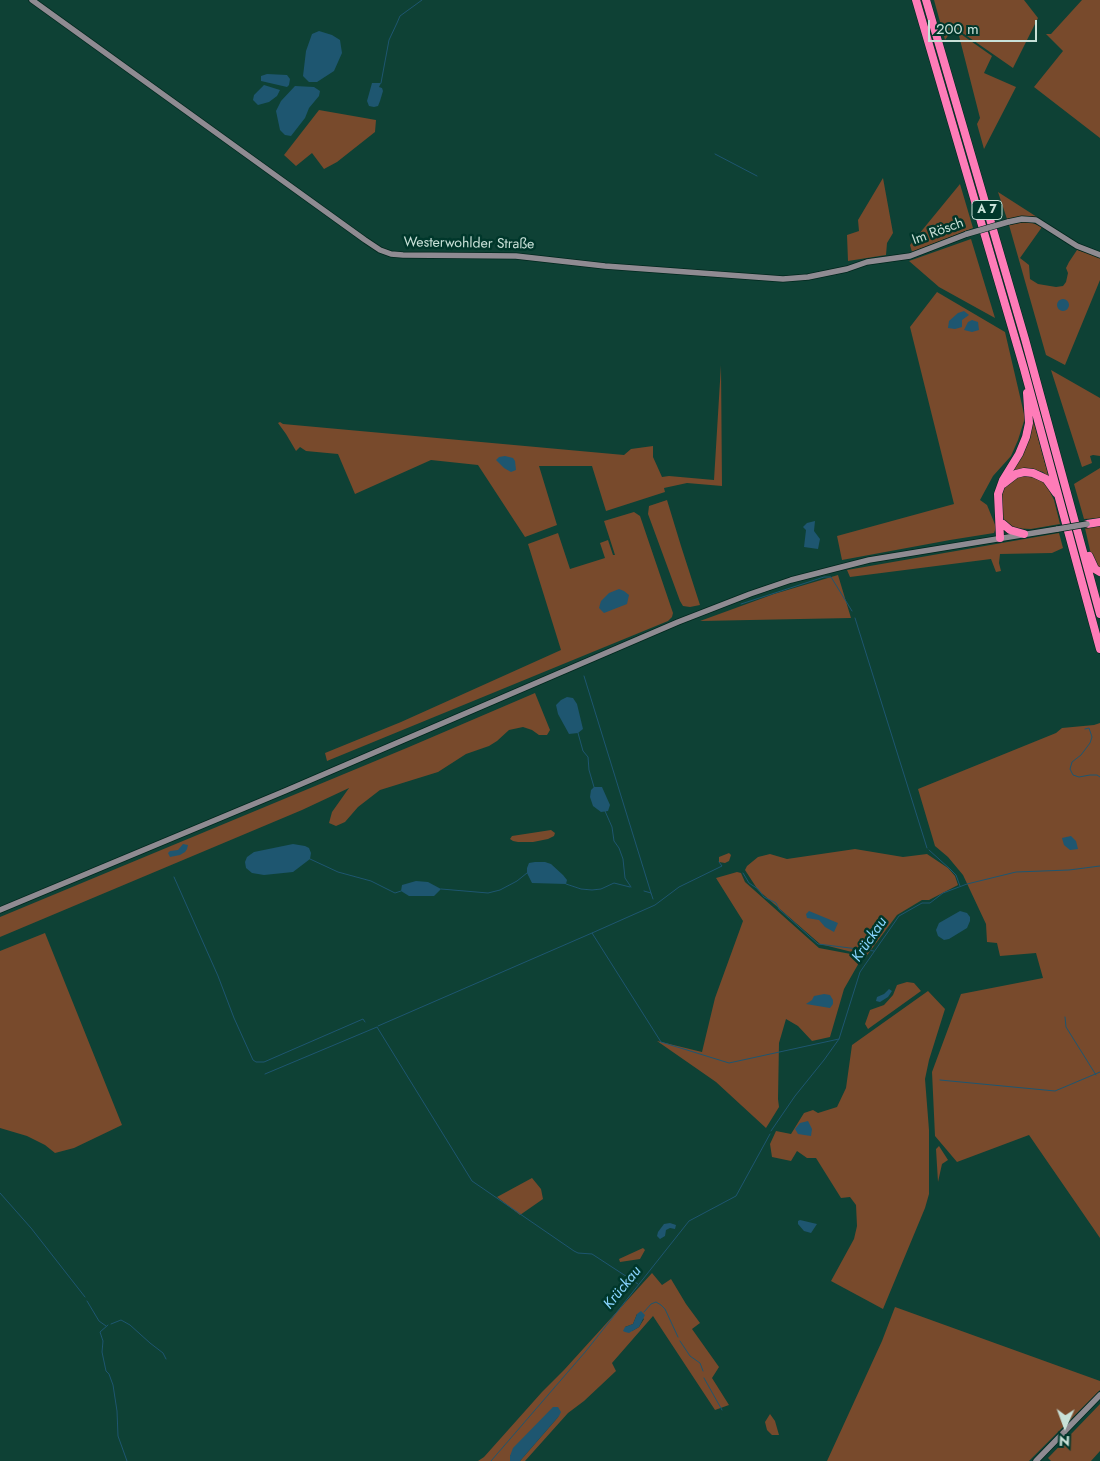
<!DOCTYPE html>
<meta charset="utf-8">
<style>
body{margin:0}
#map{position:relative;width:1100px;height:1461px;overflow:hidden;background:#0e4135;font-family:Jost,sans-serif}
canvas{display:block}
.north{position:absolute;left:1040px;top:1401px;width:50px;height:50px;-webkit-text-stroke:4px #00372b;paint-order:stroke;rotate:182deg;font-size:14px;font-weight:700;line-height:20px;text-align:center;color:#c8e1d8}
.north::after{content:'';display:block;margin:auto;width:18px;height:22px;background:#c8e1d8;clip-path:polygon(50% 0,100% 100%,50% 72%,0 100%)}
.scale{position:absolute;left:928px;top:20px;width:109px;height:22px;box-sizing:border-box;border:2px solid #c8e1d8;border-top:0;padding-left:6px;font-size:15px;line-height:18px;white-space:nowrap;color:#c8e1d8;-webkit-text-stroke:4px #00372b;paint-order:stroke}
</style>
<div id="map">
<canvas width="1100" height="1461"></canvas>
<div class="north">N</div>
<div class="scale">200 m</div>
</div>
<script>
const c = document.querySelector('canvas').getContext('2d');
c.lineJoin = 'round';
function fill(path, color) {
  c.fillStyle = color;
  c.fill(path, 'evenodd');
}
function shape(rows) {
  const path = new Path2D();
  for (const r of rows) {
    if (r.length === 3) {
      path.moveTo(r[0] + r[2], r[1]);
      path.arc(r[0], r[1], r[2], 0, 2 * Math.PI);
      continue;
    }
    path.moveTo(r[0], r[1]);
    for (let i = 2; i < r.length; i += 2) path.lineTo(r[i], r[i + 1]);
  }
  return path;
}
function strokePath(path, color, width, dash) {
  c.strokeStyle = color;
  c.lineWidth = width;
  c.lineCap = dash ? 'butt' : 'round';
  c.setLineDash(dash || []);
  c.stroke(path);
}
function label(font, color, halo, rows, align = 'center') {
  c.font = font + ' Jost,sans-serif';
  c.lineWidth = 5;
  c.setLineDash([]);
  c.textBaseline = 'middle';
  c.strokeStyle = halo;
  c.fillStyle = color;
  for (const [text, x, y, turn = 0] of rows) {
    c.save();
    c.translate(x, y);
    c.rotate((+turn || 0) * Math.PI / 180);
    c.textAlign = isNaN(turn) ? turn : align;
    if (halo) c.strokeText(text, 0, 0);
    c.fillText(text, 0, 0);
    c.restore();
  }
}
fill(shape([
 [934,0,1024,0,1038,18,1013,68,954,27,945,40],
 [1082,0,1100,0,1100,138,1034,87,1063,51,1046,34,1051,34],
 [958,32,992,56,984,73,1016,87,984,149,977,124,980,118],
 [319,110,376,120,375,132,337,162,324,169,312,153,296,166,284,155],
 [883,178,893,233,887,243,886,255,848,261,847,235,859,231,858,220],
 [960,184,973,228,912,252,910,245],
 [998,192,1037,217,1028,216,1007,219],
 [1028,221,1042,227,1020,258,1029,265,1030,279,1038,284,1056,287,1063,286,1066,282,1068,273,1066,268,1069,262,1077,250,1100,257,1100,280,1065,365,1046,355,1009,225],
 [971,239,995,318,939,287,909,261],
 [937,292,1005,332,1025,418,1018,440,1011,456,993,476,980,500,987,505,996,527,994,533,950,540,842,560,837,536,954,504,910,327],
 [721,365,722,486,687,483,664,488,665,492,606,511,592,466,539,466,557,525,525,537,478,465,431,460,355,494,338,454,306,451,300,447,296,451,286,434,278,423,280,422,283,424,624,455,631,449,653,446,653,457,662,477,669,476,714,480],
 [1051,370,1100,398,1100,456,1093,455,1090,456,1092,463,1082,467],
 [1031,413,1049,478,1043,472,1032,469,1026,469,1010,475,1026,447,1031,435],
 [1100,468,1100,518,1084,519,1074,484],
 [1025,474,1045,482,1054,500,1060,524,1031,529,1011,528,1006,524,1002,514,1001,498,1005,486,1013,477],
 [667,500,681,546,700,605,690,607,683,606,680,601,648,514,649,506],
 [634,512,640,516,673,613,672,617,668,621,327,761,325,753,401,722,561,650,528,544,558,533,570,569,605,558,600,543,608,540,613,555,615,555,604,521],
 [1100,525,1100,569,1092,559,1085,528],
 [1059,533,1063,548,1052,553,1000,554,999,563,1001,571,996,572,991,559,850,577,847,570],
 [838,575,851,618,700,621,774,594],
 [535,693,550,730,547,735,539,735,532,730,523,727,509,730,497,741,489,746,466,754,438,772,380,790,358,807,345,822,336,826,329,823,332,812,349,788,302,810,0,937,0,917,409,747],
 [1100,723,1100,1238,1029,1135,957,1162,935,1136,932,1072,961,994,1043,978,1036,953,1000,956,997,943,987,942,986,924,963,875,948,857,935,846,918,789,1056,733,1062,728,1094,725],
 [551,830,555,833,554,836,548,839,533,842,518,842,513,841,510,839,512,836],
 [855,849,903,857,927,854,948,868,955,876,958,885,929,900,922,900,897,915,865,958,856,953,820,944,758,890,745,870,747,866,758,857,770,854,787,859],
 [729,853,731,855,729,861,725,863,719,862,719,857],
 [737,872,741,873,745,882,819,948,856,955,860,961,844,989,830,1037,812,1041,798,1026,786,1019,779,1043,778,1099,779,1107,766,1128,716,1082,657,1041,702,1052,715,998,743,921,716,878],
 [45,933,122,1125,74,1148,55,1153,45,1145,27,1136,0,1128,0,951],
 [907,982,914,983,921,991,868,1029,865,1024,870,1010,884,1005,893,995,897,985],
 [928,991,945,1009,929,1060,925,1079,929,1130,929,1194,925,1208,883,1309,831,1281,854,1239,857,1226,856,1205,850,1197,841,1198,816,1158,807,1158,797,1151,791,1161,772,1157,770,1144,776,1131,791,1134,804,1113,813,1110,818,1113,837,1107,846,1088,852,1045],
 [939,1146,948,1160,942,1164,938,1182,936,1149],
 [532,1178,541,1189,543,1199,520,1215,497,1197],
 [643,1248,645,1250,640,1259,620,1262,619,1259],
 [652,1273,662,1285,671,1279,686,1304,700,1323,692,1329,719,1367,712,1378,729,1405,715,1410,653,1316,612,1363,616,1371,584,1401,568,1413,525,1461,520,1461,559,1416,510,1456,510,1461,478,1461,484,1457,542,1392,564,1370],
 [637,1314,644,1319,639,1327,632,1331,625,1327,633,1324],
 [895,1307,1100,1381,1100,1390,1029,1461,827,1461,882,1341],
 [1100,1404,1100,1451,1091,1461,1051,1461,1048,1458],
 [770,1414,775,1421,779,1435,772,1435,767,1430,765,1422]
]), '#784a2c');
fill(shape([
 [319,31,332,35,340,40,342,53,334,71,317,82,309,82,303,76,306,51,312,34],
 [267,74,287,75,290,79,289,85,287,87,261,81,261,76],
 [372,83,381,83,379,87,382,88,383,91,380,101,378,106,374,107,369,106,367,101],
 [264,85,280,90,277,96,269,102,258,105,253,100,254,95],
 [295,86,314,87,320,91,319,96,309,108,305,118,291,136,285,135,280,130,276,111,281,101],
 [1063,305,6],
 [964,311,969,315,962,320,962,327,955,329,948,328,949,321,958,313],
 [972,320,978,322,979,330,972,332,964,330,968,322],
 [505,456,513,458,515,461,516,470,511,472,504,468,496,460,499,457],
 [815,521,814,531,820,539,818,549,804,547,806,530,803,527,807,523],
 [619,589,624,591,629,595,627,604,604,613,599,608,601,601,609,593],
 [567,697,573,698,577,704,583,729,578,733,569,734,558,714,556,705,561,700],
 [594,787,602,787,610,805,608,811,601,812,593,806,590,797,591,790],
 [1071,836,1076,841,1078,849,1070,850,1064,845,1062,838],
 [183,844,188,845,187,849,185,852,180,855,170,857,168,853,170,851,178,850],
 [293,844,305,846,309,848,311,853,310,859,293,872,264,875,252,873,246,868,245,862,247,857,254,852],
 [535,862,545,862,551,864,563,875,567,880,566,884,532,883,527,873,527,868,529,863],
 [416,881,428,882,441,889,434,896,409,896,401,891,402,885],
 [809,911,838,923,834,932,825,927,819,920,807,918,806,914],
 [960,911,967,913,970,917,970,921,967,928,949,939,944,940,938,936,936,930,939,923],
 [889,989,892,991,888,997,880,1002,876,1001,877,997,884,994],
 [824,994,830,995,833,1000,833,1004,830,1008,806,1004,812,1000,814,996],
 [808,1121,812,1129,811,1136,798,1134,795,1129,800,1123],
 [800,1220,817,1224,811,1233,804,1231,798,1224,798,1221],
 [670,1223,676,1225,675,1229,670,1228,666,1230,665,1236,660,1239,657,1236,658,1232,664,1224],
 [641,1311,645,1315,639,1327,629,1333,625,1332,623,1331,625,1327,633,1324,637,1314],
 [553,1407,558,1407,561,1412,559,1416,520,1461,510,1461,510,1456,513,1448]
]), '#1e5670');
strokePath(shape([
 [381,83,389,40,397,23,400,16,422,0],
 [715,154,757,176],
 [741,604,824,577,831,577,852,611],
 [855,618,927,848],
 [584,676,651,893],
 [1085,729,1089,728,1092,737,1090,743,1081,755,1072,762,1070,769,1073,775,1079,777,1090,775,1097,775,1100,777],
 [578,733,583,751,588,757,589,770,594,787],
 [605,811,612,827,614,841,619,848,623,859,625,878,631,887],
 [929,850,950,869,956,875,960,886],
 [310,859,338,872,371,881,395,893,401,891],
 [719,862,722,866,679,887,655,905,592,933,661,1042,729,1063,839,1039],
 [743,873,749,883,758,889,764,897,776,903,779,909,818,944,874,951],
 [174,877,218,976,234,1018,253,1060,256,1062,264,1062,363,1019,365,1022],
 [566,884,581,889,592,890,601,889,614,883,630,887],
 [441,889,488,893,500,890,517,881,527,873],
 [644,891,651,893,653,899],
 [1065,1017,1066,1027,1096,1075],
 [378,1026,592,933],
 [265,1074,377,1027,472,1181,574,1251,578,1253,592,1254,638,1284],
 [940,1080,1055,1091,1100,1072],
 [771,1131,795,1096,824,1060,839,1039,860,972,899,916,922,903,930,903,943,893,967,884,1016,872,1069,870,1100,866],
 [0,1193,31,1228,85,1297],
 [87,1301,99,1321,106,1326],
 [644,1312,651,1304,656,1302,661,1305,665,1309,678,1337],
 [111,1324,121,1320,130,1325,150,1343,163,1353,166,1359],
 [108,1325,100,1332,103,1341,102,1352,106,1371,109,1374,113,1385,117,1411,118,1436,127,1461],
 [680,1341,690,1356,700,1363,703,1371],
 [704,1378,722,1410],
 [491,1461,586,1351,689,1221,736,1196,770,1134]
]), '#1e5670', 1);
const secondary = shape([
 [32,0,365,240,380,250,391,254,403,255,516,256,605,266,783,279,808,277,847,269,867,262,910,256,967,234],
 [1008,222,1022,219,1036,220,1077,246,1100,255],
 [0,910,285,791,678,622,750,594,791,580,869,560,1058,529],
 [1036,1461,1100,1395]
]);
const highway = shape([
 [916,0,1024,369,1100,649],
 [926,0,1025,339,1100,614],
 [1003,484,1016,474,1024,472,1033,473,1046,479,1056,493],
 [1003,524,1010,530,1024,534],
 [1087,524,1100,522],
 [1000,538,998,494,1003,480,1019,454,1026,437,1029,423,1027,393],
 [1089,556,1095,569,1100,572]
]);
strokePath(secondary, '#00261d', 7);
strokePath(highway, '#00261d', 9);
strokePath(secondary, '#8f8b92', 5.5);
strokePath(highway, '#fe7cb8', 8);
const secondaryBridge = shape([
 [967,234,1008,222],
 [1058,529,1087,524]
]);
strokePath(secondaryBridge, '#00261d', 7, []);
strokePath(secondaryBridge, '#8f8b92', 5.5);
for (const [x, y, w] of [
 [987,210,30]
]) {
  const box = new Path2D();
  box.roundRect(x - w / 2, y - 9.5, w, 19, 4);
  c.fillStyle = '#00372b';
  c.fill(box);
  strokePath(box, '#c8e1d8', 1);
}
label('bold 12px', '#c8e1d8', null, [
 ["A 7",987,210]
]);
label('14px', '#c8e1d8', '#00372b', [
 ["Im Rösch",938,232,-20],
 ["Westerwohlder Straße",469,244,1]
]);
label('italic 15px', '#88d5ff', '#00372b', [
 ["Krückau",870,940,-56],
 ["Krückau",623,1288,-51]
]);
</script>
